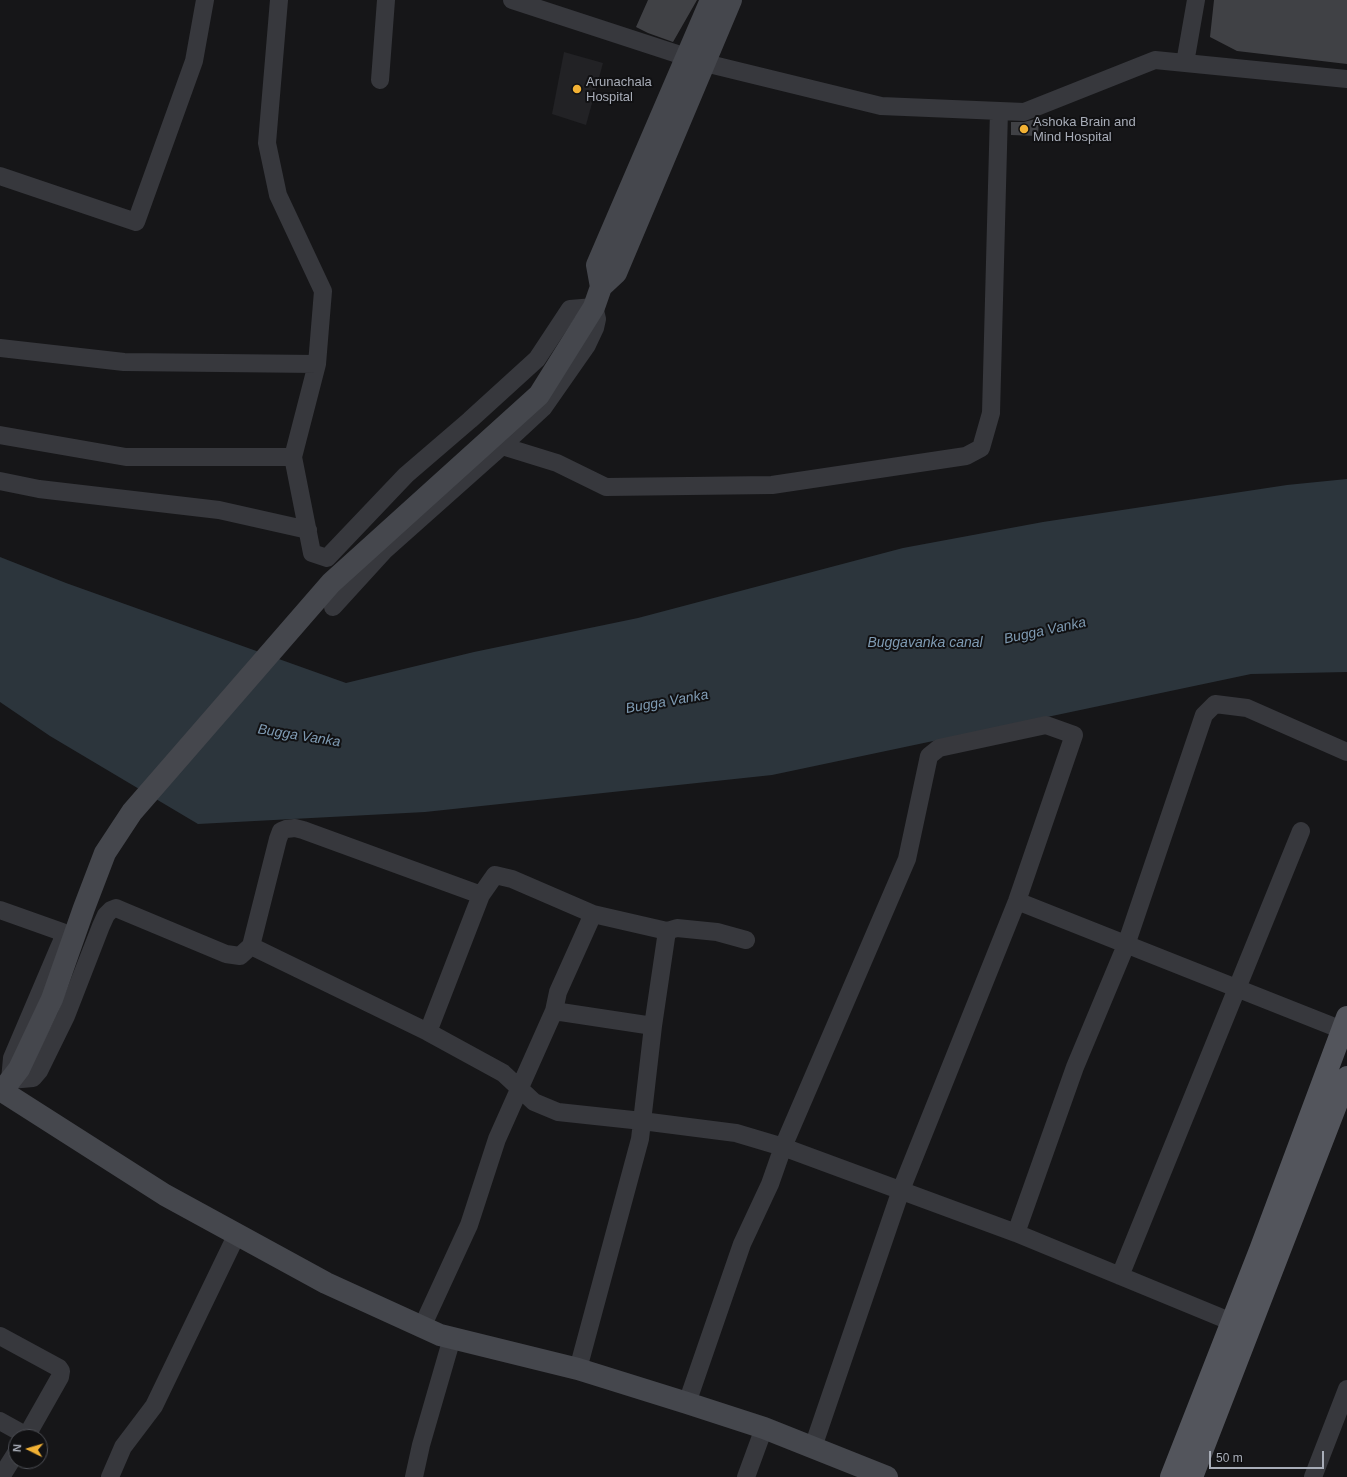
<!DOCTYPE html>
<style>
body{margin:0}
#map{position:relative;width:1347px;height:1477px;overflow:hidden;background:#161618;font-family:Helvetica,sans-serif}
canvas{display:block}
.north{position:absolute;left:8px;top:1429px;width:40px;height:40px;box-sizing:border-box;background:#111113;border:1px solid #4d4f55;border-radius:50%;rotate:275deg;font-size:11px;font-weight:700;line-height:16px;text-align:center;color:#a8adb8}
.north::after{content:'';display:block;margin:auto;width:14px;height:18px;background:#f2b134;clip-path:polygon(50% 0,100% 100%,50% 72%,0 100%)}
.scale{position:absolute;left:1209px;top:1451px;width:115px;height:18px;box-sizing:border-box;border:2px solid #a8adb8;border-top:0;padding-left:5px;font-size:12px;line-height:14px;white-space:nowrap;color:#a8adb8;-webkit-text-stroke:3px #111113;paint-order:stroke}
</style>
<div id="map">
<canvas width="1347" height="1477"></canvas>
<div class="north">N</div>
<div class="scale">50 m</div>
</div>
<script>
const c = document.querySelector('canvas').getContext('2d');
c.lineJoin = 'round';
function fill(path, color) {
  c.fillStyle = color;
  c.fill(path, 'evenodd');
}
function shape(rows) {
  const path = new Path2D();
  for (const r of rows) {
    path.moveTo(r[0], r[1]);
    for (let i = 2; i < r.length; i += 2) path.lineTo(r[i], r[i + 1]);
  }
  return path;
}
function strokePath(path, color, width, dash) {
  c.strokeStyle = color;
  c.lineWidth = width;
  c.lineCap = dash ? 'butt' : 'round';
  c.setLineDash(dash || []);
  c.stroke(path);
}
function label(font, color, halo, rows, align = 'center') {
  c.font = font + ' Helvetica,sans-serif';
  c.lineWidth = 4;
  c.setLineDash([]);
  c.textBaseline = 'middle';
  c.strokeStyle = halo;
  c.fillStyle = color;
  for (const [text, x, y, turn = 0] of rows) {
    c.save();
    c.translate(x, y);
    c.rotate((+turn || 0) * Math.PI / 180);
    c.textAlign = isNaN(turn) ? turn : align;
    if (halo) c.strokeText(text, 0, 0);
    c.fillText(text, 0, 0);
    c.restore();
  }
}
fill(shape([
 [564,52,603,63,586,125,552,114]
]), '#222225');
fill(shape([
 [1347,479,1347,672,1251,674,772,775,425,812,198,824,50,736,0,702,0,557,66,583,346,683,474,652,638,618,903,548,1043,522,1287,485]
]), '#2c353c');
fill(shape([
 [648,0,697,0,673,42,648,33,636,27],
 [1214,0,1347,0,1347,64,1237,51,1210,37],
 [1039,118,1038,136,1011,135,1011,122,1024,122]
]), '#404145');
strokePath(shape([
 [279,0,267,143,278,195,323,291,317,364,293,457,312,553,327,558,406,475,470,420,537,359,570,309,594,307,597,319,595,328,587,345,543,408,502,446,385,550,333,607],
 [512,0,705,63,881,106,1024,112,1155,60,1347,79],
 [1185,63,1196,0],
 [380,80,386,0],
 [0,176,136,222,194,61,205,0],
 [0,348,124,362,317,364],
 [0,435,126,457,293,457],
 [502,446,557,463,606,487,772,485,966,456,981,448,991,413,999,111],
 [0,481,39,489,219,510,308,530],
 [1017,901,1347,1032],
 [0,910,62,932,62,941,58,950,12,1058,10,1080,33,1078,39,1071,66,1016,101,926,106,915,111,910,116,908,123,911,226,954,240,956,251,946,278,839,281,831,286,829,295,828,303,830,481,895],
 [251,946,428,1032,503,1073,534,1102,558,1112,642,1121,736,1133,783,1147,1016,1233,1232,1322],
 [554,1011,653,1026],
 [428,1032,481,895,495,875,512,879,593,914,667,931,677,928,717,932,746,940],
 [1016,1233,1075,1067,1126,945,1204,715,1215,704,1247,708,1347,752],
 [1120,1276,1301,831],
 [422,1327,469,1225,497,1139,554,1011,558,992,593,914],
 [0,1336,59,1368,61,1371,60,1377,26,1437],
 [578,1369,640,1139,653,1026,667,931],
 [687,1403,742,1244,770,1184,783,1147,907,859,929,756,939,748,1046,725,1074,735,1017,901,901,1190,813,1447],
 [0,1421,27,1436],
 [1,1477,16,1453],
 [110,1477,123,1447,154,1406,237,1234],
 [414,1477,421,1445,452,1338],
 [746,1477,764,1428],
 [1313,1477,1347,1389]
]), '#37383d', 18);
strokePath(shape([
 [731,0,616,273,601,287,594,307,539,395,331,583,132,812,105,853,84,908,52,999,19,1069,2,1091,165,1195,326,1283,440,1335,578,1369,687,1403,764,1428,887,1477],
 [601,287,597,265,711,0]
]), '#45474d', 22);
strokePath(shape([
 [1171,1477,1260,1250,1347,1017],
 [1192,1477,1347,1077]
]), '#53555c', 22);
for (const [x, y, r, color] of [
 [577,89,5,"#f2b134"],
 [1024,129,5,"#f2b134"]
]) {
  const dot = new Path2D();
  dot.arc(x, y, r, 0, 2 * Math.PI);
  c.fillStyle = color;
  c.fill(dot);
  strokePath(dot, '#111113', 1.5);
}
label('13px', '#a8adb8', '#111113', [
 ["Arunachala",586,82],
 ["Hospital",586,97],
 ["Ashoka Brain and",1033,122],
 ["Mind Hospital",1033,137]
], 'left');
label('italic 14px', '#7f9bb3', '#111113', [
 ["Bugga Vanka",1045,631,-12],
 ["Buggavanka canal",925,643],
 ["Bugga Vanka",667,702,-10],
 ["Bugga Vanka",299,736,9]
]);
</script>
